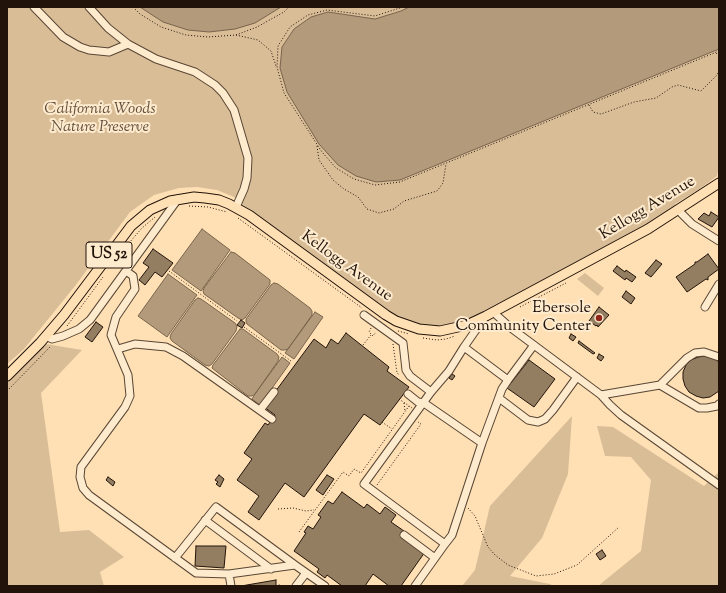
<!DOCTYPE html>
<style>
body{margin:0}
#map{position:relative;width:726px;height:593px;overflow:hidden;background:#fee0b4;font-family:"Sorts Mill Goudy",serif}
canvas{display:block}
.frame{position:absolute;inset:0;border:8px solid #22130a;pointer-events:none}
</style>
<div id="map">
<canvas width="726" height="593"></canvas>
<div class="frame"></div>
</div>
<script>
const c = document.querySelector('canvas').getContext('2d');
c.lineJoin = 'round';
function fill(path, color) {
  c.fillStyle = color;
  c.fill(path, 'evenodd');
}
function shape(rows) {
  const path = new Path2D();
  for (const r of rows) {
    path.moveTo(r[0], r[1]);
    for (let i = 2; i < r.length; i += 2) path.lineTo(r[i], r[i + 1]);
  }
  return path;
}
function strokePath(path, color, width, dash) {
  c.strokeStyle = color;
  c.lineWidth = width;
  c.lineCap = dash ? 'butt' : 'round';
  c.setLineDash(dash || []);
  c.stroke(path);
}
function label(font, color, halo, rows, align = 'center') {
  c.font = font + ' "Sorts Mill Goudy",serif';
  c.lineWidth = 4;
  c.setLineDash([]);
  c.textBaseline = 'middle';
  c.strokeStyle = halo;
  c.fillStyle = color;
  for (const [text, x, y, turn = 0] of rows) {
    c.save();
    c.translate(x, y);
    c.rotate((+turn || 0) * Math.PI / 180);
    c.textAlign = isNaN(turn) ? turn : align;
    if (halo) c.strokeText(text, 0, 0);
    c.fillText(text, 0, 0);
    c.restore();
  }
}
fill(shape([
 [7,7,719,7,719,166,717,176,698,190,675,204,679,210,458,328,407,326,236,207,239,199,217,190,197,187,179,188,154,195,130,212,75,286,24,349,7,364],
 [585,273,604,288,598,296,577,279],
 [40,343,82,350,41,393,60,532,89,530,124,557,100,572,104,586,7,586,7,376],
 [572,416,568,474,542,538,510,576,550,584,553,586,462,586,475,570,490,506],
 [597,426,613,427,704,486,719,472,719,586,598,586,641,551,651,480,631,457,605,456]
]), '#d9bd97');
const water = shape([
 [140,7,281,7,255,23,235,29,209,32,188,30,163,22,140,7],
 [409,7,719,7,719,49,400,180,376,182,356,176,338,165,319,144,287,92,280,68,282,47,294,29,311,17,328,12,375,19,401,11,409,7],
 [202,229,230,250,201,291,172,270,202,229],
 [231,252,235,253,270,280,270,284,245,318,242,320,238,318,204,294,203,291,204,288,231,252],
 [168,274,197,295,167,337,138,316,168,274],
 [274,283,278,284,310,308,312,311,312,315,288,349,285,350,281,350,247,324,246,322,246,319,271,285,274,283],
 [198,298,201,299,235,323,237,326,236,331,212,364,209,366,205,365,172,341,170,338,171,334,195,300,198,298],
 [315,312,323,317,294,359,285,353,315,312],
 [240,329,243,329,277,354,279,357,278,361,255,394,282,357,290,363,260,405,252,399,255,394,252,396,248,396,212,368,213,365,240,329]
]);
fill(water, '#b39a7a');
strokePath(water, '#79644d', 1);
const building = shape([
 [711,212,719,217,712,227,698,219,704,213,709,216,711,212],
 [153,249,173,263,162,277,155,272,145,285,139,280,149,267,143,263,153,249],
 [708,254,719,269,708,277,708,280,706,279,687,292,676,277,695,264,695,262,697,262,708,254],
 [656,260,662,264,651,277,645,273,656,260],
 [617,266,625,272,626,270,636,277,632,282,626,278,625,280,613,271,617,266],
 [626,291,635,298,631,304,622,297,626,291],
 [599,307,609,315,598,327,597,325,596,326,589,321,599,307],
 [241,320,245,323,242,328,237,325,241,320],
 [96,322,103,327,92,342,85,337,96,322],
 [346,333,389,367,387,371,409,387,380,425,364,414,304,497,285,483,259,520,248,512,259,496,237,480,252,459,244,453,265,423,268,425,275,415,264,407,314,339,326,348,331,339,338,344,346,333],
 [571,334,576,337,573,341,569,338,571,334],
 [579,341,595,353,593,354,578,343,579,341],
 [599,354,604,357,601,361,597,358,599,354],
 [705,356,712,357,719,362,719,391,710,397,703,398,696,396,689,392,685,386,683,379,683,372,686,365,691,360,698,357,705,356],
 [529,360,555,379,534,407,507,388,529,360],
 [452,374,455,376,452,380,449,378,452,374],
 [219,475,224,479,220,487,216,484,218,482,215,480,219,475],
 [327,475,334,479,323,495,316,490,327,475],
 [108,477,115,482,113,486,106,480,108,477],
 [342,492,364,508,367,504,380,514,385,507,396,515,391,522,404,531,401,535,425,552,401,586,389,586,373,574,365,586,342,586,327,575,325,578,317,572,319,569,294,551,306,533,304,532,308,526,313,529,321,517,318,515,328,501,333,504,342,492],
 [196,546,226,546,224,568,195,566,196,546],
 [602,550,606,556,600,560,596,554,602,550],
 [276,580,276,586,280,585,281,586,241,586,276,580]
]);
fill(building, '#947e62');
strokePath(building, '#22130a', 1);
const minor = shape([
 [34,7,63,37,80,47,89,50,109,52,128,44,156,59,195,72,215,85,223,93,234,110,248,158,247,178,244,189,236,207],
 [89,7,108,28,128,44],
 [679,210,681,213,692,224,719,241],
 [126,271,133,276,135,289,116,317,111,335,128,375,130,396,125,407,81,467,80,477,83,488,89,495,196,573,229,574,295,565,325,586],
 [705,307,719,284],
 [493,312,511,328,601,395,610,405,621,415,719,485],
 [364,315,403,343,406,370,410,376,431,392],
 [485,317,464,347,508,380,534,345],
 [46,336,52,339,63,336,79,329,90,320,178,199],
 [464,347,449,371,431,392,364,484,445,544,452,535,482,443],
 [118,349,135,344,166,347,183,356,272,419],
 [660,385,699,408,707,408,717,406,719,404],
 [408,394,418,402,424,403,482,443,502,389,508,380],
 [601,395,660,385,687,358,695,353,704,352,719,357],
 [499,398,528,420,538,422,545,419,553,410,577,377],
 [260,410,274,392],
 [205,520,271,569],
 [404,535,435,558],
 [175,558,216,507,295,565],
 [229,574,231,586],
 [296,586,306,573],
 [415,586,445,544]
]);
const major = shape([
 [7,376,40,343,64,315,131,226,150,210,170,201,194,197,205,198,219,200,229,204,249,215,386,315,396,321,419,329,440,331,467,325,486,316,648,229,719,183]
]);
strokePath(minor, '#594634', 9);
strokePath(major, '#22130a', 11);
strokePath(shape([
 [133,7,140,14,161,27,186,35,208,37,236,35,257,27,284,12,289,7],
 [403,7,375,16,327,10,308,15,290,27,278,46,277,67,284,93,322,152,336,168,354,179,375,185,400,182,719,51],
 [236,35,258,40,271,51,276,66],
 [716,53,719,56],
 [589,105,593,112,601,114,634,102,656,98,672,87,678,85,701,91,717,75,719,71],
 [317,146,319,160,333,180,344,189,358,197,367,209,379,213,394,209,404,201,437,191,443,183,446,164],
 [189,206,208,207,227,212],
 [238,218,362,308],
 [129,243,142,228,155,217],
 [169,271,237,321],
 [520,307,566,283],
 [67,326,103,277],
 [244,327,291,361],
 [371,328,369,332,373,336,376,332],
 [398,331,409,334],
 [423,338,437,340,446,339,455,336],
 [393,344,397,373,400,375],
 [363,345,371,335],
 [7,391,51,346],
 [399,399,412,408],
 [404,403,405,411],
 [382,422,392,429],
 [377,485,421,424,418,422],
 [468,508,475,516,488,547,495,555,508,565,536,576,554,574,577,565,619,527],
 [278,509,293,508,306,511,314,510],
 [299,532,343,472,349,476,354,469,361,473,409,406]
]), '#22130a', 1, [1, 2]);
strokePath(minor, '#feebce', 7);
strokePath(major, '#fee0b4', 9);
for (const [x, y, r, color] of [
 [599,318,4,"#8f2418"]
]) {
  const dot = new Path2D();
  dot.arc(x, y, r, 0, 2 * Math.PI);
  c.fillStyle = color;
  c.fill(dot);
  strokePath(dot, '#feebce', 1.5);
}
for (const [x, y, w] of [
 [109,255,46]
]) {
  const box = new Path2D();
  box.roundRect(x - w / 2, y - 13, w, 26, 3);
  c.fillStyle = '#feebce';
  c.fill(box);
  strokePath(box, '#22130a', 1);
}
label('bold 15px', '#22130a', null, [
 ["US 52",109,255]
]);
label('italic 16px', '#624e3b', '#feebce', [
 ["California Woods",100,110],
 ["Nature Preserve",100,128]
]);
label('16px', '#22130a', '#feebce', [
 ["Kellogg Avenue",648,209,-31],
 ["Kellogg Avenue",346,267,36]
]);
label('16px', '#22130a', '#feebce', [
 ["Ebersole",591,309],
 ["Community Center",591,327]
], 'right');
</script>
